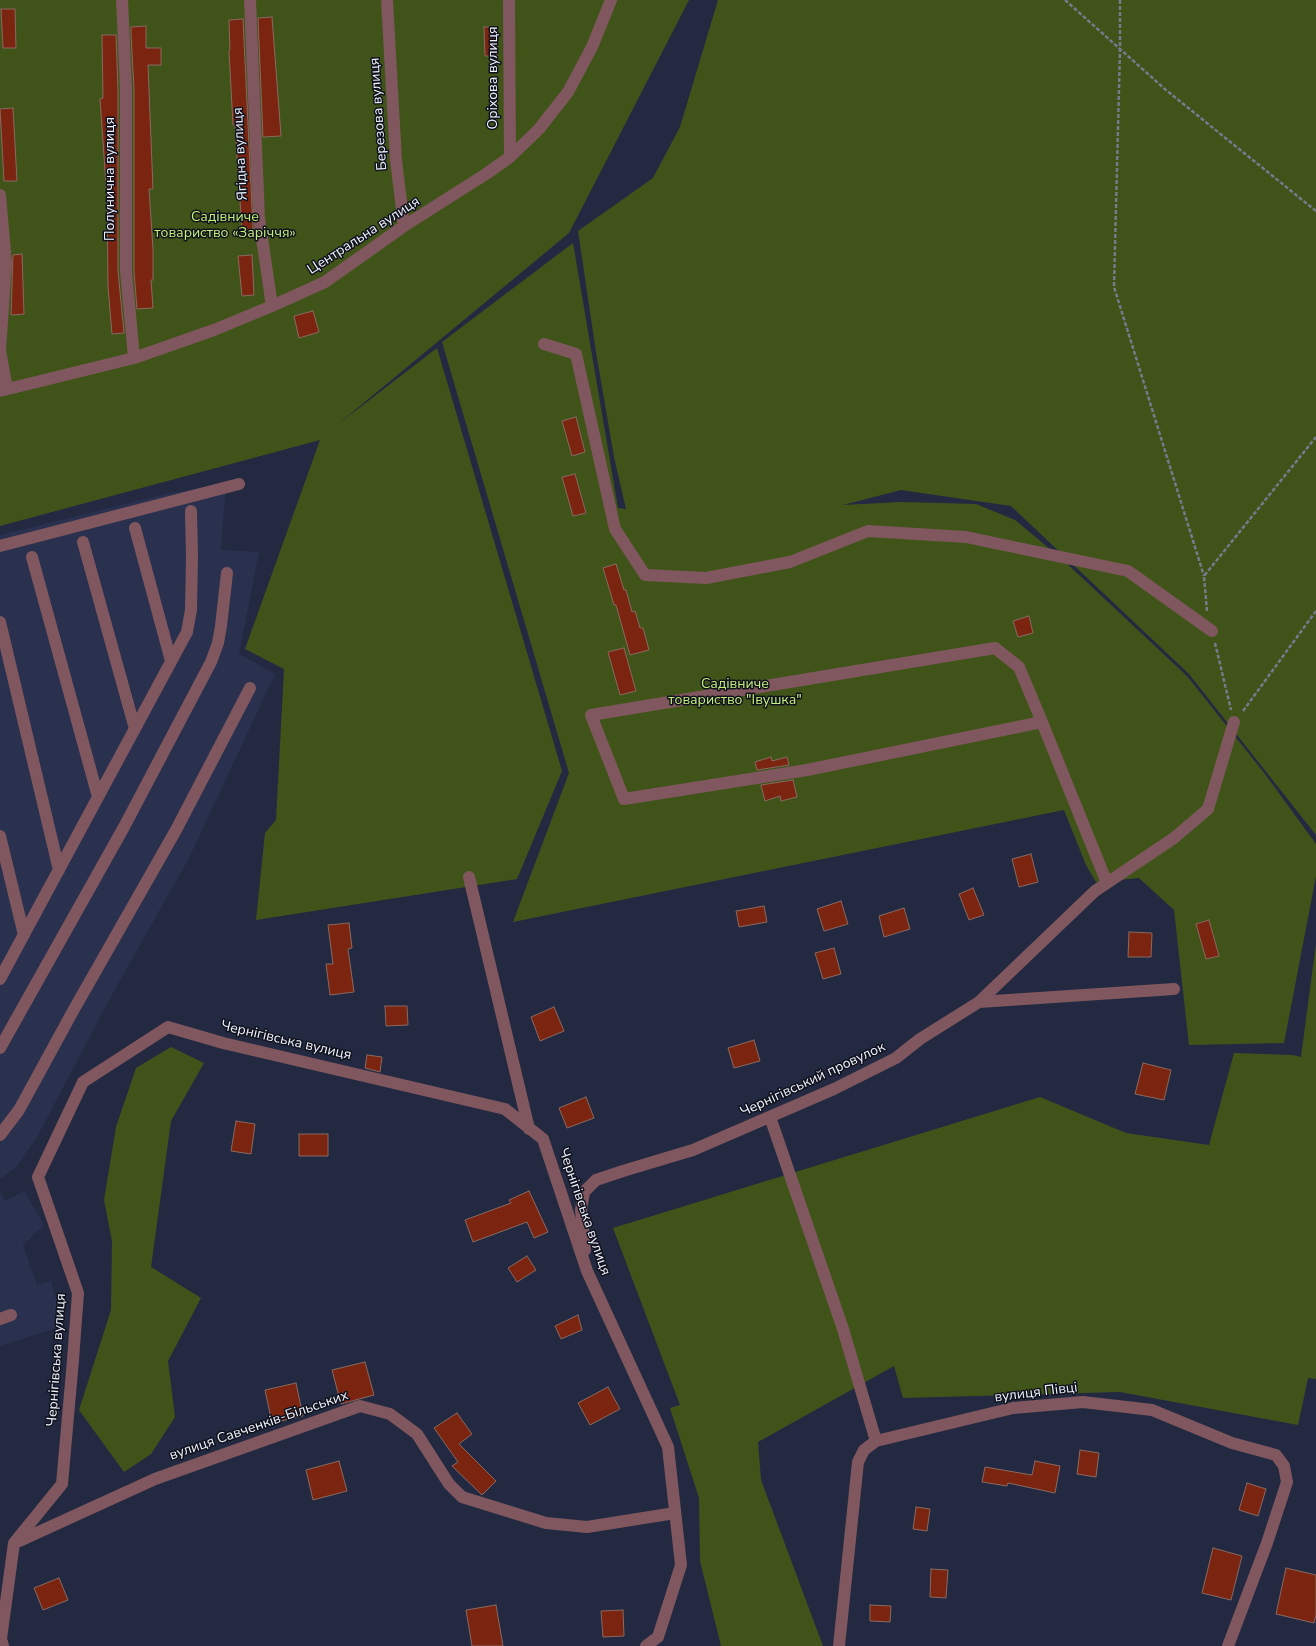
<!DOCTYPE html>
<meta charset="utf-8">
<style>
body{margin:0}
canvas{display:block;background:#222940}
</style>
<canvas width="1316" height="1646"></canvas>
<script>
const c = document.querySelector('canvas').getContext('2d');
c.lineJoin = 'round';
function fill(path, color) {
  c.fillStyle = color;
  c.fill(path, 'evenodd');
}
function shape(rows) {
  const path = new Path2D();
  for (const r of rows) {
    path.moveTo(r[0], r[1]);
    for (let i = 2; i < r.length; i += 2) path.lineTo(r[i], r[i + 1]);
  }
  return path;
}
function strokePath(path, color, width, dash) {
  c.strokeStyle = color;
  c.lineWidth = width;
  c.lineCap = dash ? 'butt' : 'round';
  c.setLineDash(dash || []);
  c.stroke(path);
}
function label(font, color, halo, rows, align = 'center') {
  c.font = font + ' "Nunito Sans",sans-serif';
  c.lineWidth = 3;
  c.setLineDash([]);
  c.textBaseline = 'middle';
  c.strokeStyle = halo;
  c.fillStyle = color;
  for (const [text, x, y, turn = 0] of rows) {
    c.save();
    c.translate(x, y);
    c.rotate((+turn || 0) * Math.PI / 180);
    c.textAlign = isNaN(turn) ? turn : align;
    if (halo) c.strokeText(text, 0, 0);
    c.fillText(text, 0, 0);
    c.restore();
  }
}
fill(shape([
 [226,484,221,550,259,552,239,654,275,674,189,858,109,1000,37,1137,17,1166,0,1179,0,535,170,493],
 [24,1191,44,1225,23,1245,37,1285,51,1281,63,1326,0,1346,0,1192,5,1201]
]), '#29314f');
fill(shape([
 [0,0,689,0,569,233,337,425,437,348,562,771,517,879,256,920,265,833,276,820,284,669,245,649,320,440,0,526],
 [718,0,1316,0,1316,835,1189,674,1011,506,901,490,843,505,901,502,976,504,1015,520,1062,559,1187,676,1265,774,1316,844,1316,876,1284,1043,1189,1045,1174,910,1139,878,1096,882,1086,865,1064,810,513,922,569,773,442,342,573,243,618,508,626,509,614,457,596,352,578,231,653,178,680,127],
 [1316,943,1316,1379,1308,1378,1298,1425,1120,1392,903,1398,894,1366,758,1442,761,1480,823,1646,721,1646,700,1561,699,1498,670,1408,680,1405,613,1228,1040,1097,1126,1133,1209,1145,1234,1053,1292,1055,1301,1057],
 [171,1047,204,1063,171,1121,151,1267,201,1298,168,1361,175,1417,151,1454,124,1472,79,1410,111,1310,112,1241,104,1200,116,1127,136,1068]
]), '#40541a');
const building = shape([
 [1,9,15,9,16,48,3,48,1,9],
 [272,17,281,136,263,137,258,18,272,17],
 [243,19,253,229,242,230,235,125,233,125,229,51,230,50,229,20,243,19],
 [146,26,146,48,161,48,161,65,148,65,153,189,149,189,153,249,153,280,151,280,153,308,137,309,134,271,134,89,131,34,131,27,146,26],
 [484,27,497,27,497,56,485,56,484,27],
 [102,35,116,35,118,89,118,271,124,333,112,334,108,286,107,199,100,99,103,98,102,35],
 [13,108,17,181,4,181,0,109,13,108],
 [22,254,24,314,11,315,13,255,22,254],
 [252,255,254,295,242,296,238,256,252,255],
 [313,311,319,332,299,338,294,316,313,311],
 [576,417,585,452,572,456,562,421,576,417],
 [575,474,586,513,573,516,562,477,575,474],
 [616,564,624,590,626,590,632,612,635,611,640,628,643,628,649,650,630,655,616,605,614,605,603,568,616,564],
 [1029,616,1033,633,1018,637,1013,621,1029,616],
 [624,648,636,691,620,695,608,652,624,648],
 [771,757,772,761,787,757,789,765,757,770,755,762,771,757],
 [793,780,797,797,781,801,780,796,765,801,761,785,793,780],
 [1031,854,1038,882,1019,887,1012,859,1031,854],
 [973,888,984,915,969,920,959,894,973,888],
 [841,901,848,924,824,931,817,909,841,901],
 [764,906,767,922,739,927,736,911,764,906],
 [904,908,910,929,884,937,879,916,904,908],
 [1209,920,1219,956,1206,959,1196,924,1209,920],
 [349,923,352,948,348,949,354,992,330,995,326,964,333,964,328,925,349,923],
 [1129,932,1152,933,1151,957,1128,957,1129,932],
 [834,948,841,974,823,979,815,953,834,948],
 [385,1006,407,1006,408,1025,386,1026,385,1006],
 [554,1007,564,1031,540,1041,531,1017,554,1007],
 [754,1040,760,1061,734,1068,728,1048,754,1040],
 [367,1055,382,1057,380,1072,365,1068,367,1055],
 [1143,1063,1171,1070,1164,1100,1135,1094,1143,1063],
 [586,1097,594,1118,567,1128,559,1108,586,1097],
 [236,1121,255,1124,251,1154,231,1151,236,1121],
 [299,1134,328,1134,328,1156,299,1156,299,1134],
 [529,1191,548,1232,534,1238,527,1222,473,1242,465,1220,511,1203,509,1200,529,1191],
 [527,1256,536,1270,517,1282,508,1268,527,1256],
 [578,1315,582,1330,561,1339,555,1326,578,1315],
 [365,1362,374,1395,341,1404,332,1370,365,1362],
 [296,1383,303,1416,272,1423,265,1390,296,1383],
 [608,1387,620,1409,590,1425,578,1403,608,1387],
 [457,1413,472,1434,459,1444,496,1481,482,1495,452,1466,458,1462,434,1428,457,1413],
 [1080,1450,1099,1453,1096,1477,1077,1474,1080,1450],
 [339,1461,347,1491,313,1500,306,1470,339,1461],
 [1035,1461,1060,1466,1055,1493,1008,1483,1007,1486,982,1482,985,1467,1032,1475,1035,1461],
 [1247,1483,1266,1489,1258,1516,1239,1510,1247,1483],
 [916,1507,930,1509,927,1531,913,1529,916,1507],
 [1213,1548,1242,1556,1231,1600,1202,1593,1213,1548],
 [1286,1568,1316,1575,1316,1615,1314,1623,1276,1614,1286,1568],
 [931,1569,948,1570,946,1598,930,1597,931,1569],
 [59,1578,68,1600,43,1610,34,1588,59,1578],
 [496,1605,503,1646,472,1646,466,1610,496,1605],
 [870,1605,891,1606,890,1622,870,1621,870,1605],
 [623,1610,624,1636,603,1637,601,1611,623,1610]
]);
fill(building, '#7b2511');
strokePath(building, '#896961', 1);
strokePath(shape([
 [1065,0,1166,90,1316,211],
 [1120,0,1120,49,1114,287,1204,576],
 [1207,611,1204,576,1316,437],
 [1215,643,1231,710],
 [1243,711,1316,611]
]), '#757a8c', 2.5, [4, 2]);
strokePath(shape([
 [122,0,126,89,126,271,134,358],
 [250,0,259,218,272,306],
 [387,0,396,160,404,226],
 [509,0,510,157],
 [0,195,6,264,0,350,7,389],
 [544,344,576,354,615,529,645,575,706,578,790,562,868,531,966,537,1128,571,1212,631],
 [0,391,134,358,214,330,272,306,325,282,404,226,486,174,510,157,539,129,568,92,592,47,611,0],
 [135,528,171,661],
 [83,542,135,729],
 [0,546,239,484],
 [32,557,98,797],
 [0,622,59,870],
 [1042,722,807,770,624,799,591,715,995,648,1019,667,1042,722,1107,883],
 [0,836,24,935],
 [469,877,529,1129],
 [0,979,187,632,191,610,192,557,191,511],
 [979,1002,1174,989],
 [0,1048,124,827,211,662,218,643,221,626,227,573],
 [770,1117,843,1329,876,1441],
 [0,1135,19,1110,73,1011,176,830,250,688],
 [585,1250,581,1210,584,1192,596,1180,623,1171,693,1150,834,1089,896,1058,920,1039,979,1002,1095,891,1174,838,1208,809,1234,722],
 [0,1319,11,1315],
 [17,1542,155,1479,360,1406,390,1414,417,1434,449,1484,462,1497,546,1523,587,1527,675,1513],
 [3,1646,1,1639,14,1543,62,1484,73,1360,78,1293,38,1177,83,1082,168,1027,223,1043,505,1109,543,1139,587,1271,668,1447,681,1565,658,1637,646,1646],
 [839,1646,858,1462,864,1450,876,1441,1013,1408,1083,1402,1152,1410,1232,1443,1276,1455,1284,1466,1287,1482,1267,1543,1228,1646]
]), '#80575e', 12);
label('14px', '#f1f4fe', '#0f121d', [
 ["Оріхова вулиця",494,78,-90],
 ["Березова вулиця",379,114,-94],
 ["Ягідна вулиця",241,154,-93],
 ["Полунична вулиця",111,179,-90],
 ["Центральна вулиця",364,236,-33],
 ["Чернігівська вулиця",286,1041,13],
 ["Чернігівський провулок",813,1080,-25],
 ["Чернігівська вулиця",584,1212,71],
 ["Чернігівська вулиця",57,1360,-86],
 ["вулиця Півці",1036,1393,-7],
 ["вулиця Савченків-Більських",259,1426,-19]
]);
label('14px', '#c4ef79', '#0f121d', [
 ["Садівниче",225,218],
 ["товариство «Заріччя»",225,234],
 ["Садівниче",735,685],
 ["товариство \"Івушка\"",735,701]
]);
</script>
